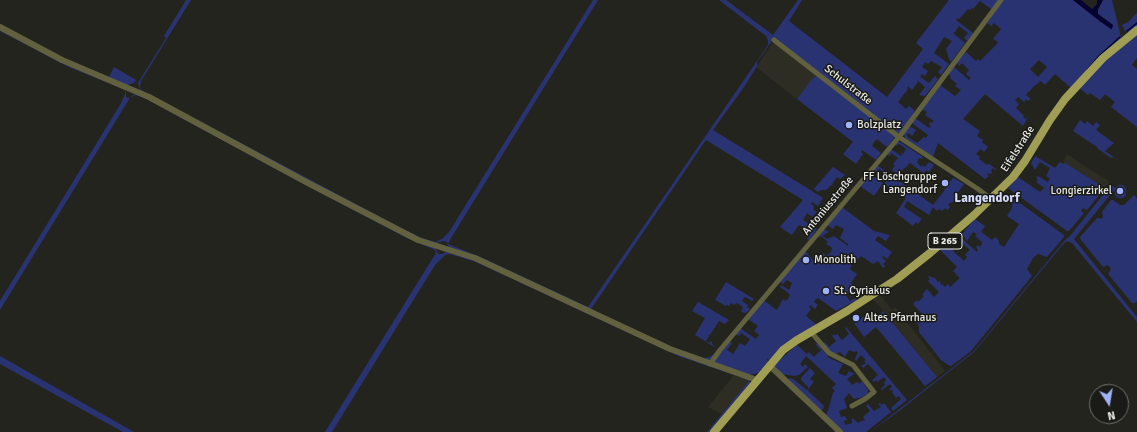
<!DOCTYPE html>
<meta charset="utf-8">
<style>
body{margin:0}
#map{position:relative;width:1137px;height:432px;overflow:hidden;background:#24241f;font-family:Signika,sans-serif}
canvas{display:block}
.north{position:absolute;left:1089px;top:384px;width:40px;height:40px;box-sizing:border-box;background:#1a1a16;border:1px solid #6d6d69;border-radius:50%;rotate:168deg;font-size:11px;font-weight:700;line-height:16px;text-align:center;color:#e9e9e6}
.north::after{content:'';display:block;margin:auto;width:14px;height:18px;background:#a1b3fd;clip-path:polygon(50% 0,100% 100%,50% 72%,0 100%)}
</style>
<div id="map">
<canvas width="1137" height="432"></canvas>
<div class="north">N</div>
</div>
<script>
const c = document.querySelector('canvas').getContext('2d');
c.lineJoin = 'round';
function fill(path, color) {
  c.fillStyle = color;
  c.fill(path, 'evenodd');
}
function shape(rows) {
  const path = new Path2D();
  for (const r of rows) {
    path.moveTo(r[0], r[1]);
    for (let i = 2; i < r.length; i += 2) path.lineTo(r[i], r[i + 1]);
  }
  return path;
}
function strokePath(path, color, width, dash) {
  c.strokeStyle = color;
  c.lineWidth = width;
  c.lineCap = dash ? 'butt' : 'round';
  c.setLineDash(dash || []);
  c.stroke(path);
}
function label(font, color, halo, rows, align = 'center') {
  c.font = font + ' Signika,sans-serif';
  c.lineWidth = 3;
  c.setLineDash([]);
  c.textBaseline = 'middle';
  c.strokeStyle = halo;
  c.fillStyle = color;
  for (const [text, x, y, turn = 0] of rows) {
    c.save();
    c.translate(x, y);
    c.rotate((+turn || 0) * Math.PI / 180);
    c.textAlign = isNaN(turn) ? turn : align;
    if (halo) c.strokeText(text, 0, 0);
    c.fillText(text, 0, 0);
    c.restore();
  }
}
fill(shape([
 [775,43,819,77,812,79,797,99,756,67,772,44],
 [1067,154,1083,165,1110,182,1105,188,1063,162],
 [880,295,892,310,895,307,945,371,937,377,877,303,876,303,873,299],
 [734,375,749,381,722,414,708,407]
]), '#2d2d23');
fill(shape([
 [186,0,191,0,141,81,140,86,141,90,405,230,422,238,435,242,442,239,449,232,593,0,598,0,451,238,448,244,485,259,588,307,768,45,768,40,766,36,719,0,726,0,773,35,798,0,802,0,789,21,887,97,923,49,916,43,949,0,999,0,992,9,991,9,980,1,973,9,972,8,970,10,968,9,959,19,958,18,956,20,973,33,967,41,964,38,968,33,959,26,955,32,953,33,965,43,951,62,949,59,946,49,952,41,944,37,934,53,949,64,941,75,938,72,942,67,931,61,928,64,925,62,922,67,928,71,925,76,922,74,920,77,929,83,935,76,938,79,925,96,919,95,925,87,917,80,918,82,912,90,908,86,907,88,908,89,898,102,906,109,909,106,915,111,901,132,897,133,774,38,757,62,757,66,744,87,713,130,812,191,833,167,845,175,840,179,837,177,832,184,833,186,831,185,826,190,821,190,818,192,814,189,812,191,823,198,818,206,812,202,811,204,814,206,813,209,817,212,812,217,807,213,803,220,817,229,809,240,807,239,811,233,800,225,798,226,792,235,780,227,803,200,706,140,591,309,674,348,704,358,709,357,713,355,718,349,695,335,705,318,692,311,698,302,729,320,725,324,719,321,710,335,708,335,709,336,706,341,710,343,711,341,712,342,712,344,718,349,710,360,709,360,671,348,448,246,447,242,443,241,436,243,411,235,141,92,138,83,166,38,164,36],
 [1002,0,1073,0,1101,22,1113,25,1098,14,1097,12,1103,0,1112,0,1121,37,1120,40,1071,88,1055,74,1045,85,1041,81,1033,87,1029,92,1028,92,1026,95,1031,99,1028,101,1026,99,1024,102,1018,97,1015,100,1019,104,1016,108,1024,116,1023,117,1025,119,1026,118,1028,119,1027,119,1023,126,985,94,963,119,980,131,977,136,983,140,982,142,988,147,984,152,980,149,976,154,980,157,979,159,987,165,989,164,996,169,995,170,993,168,991,170,992,173,990,174,988,173,987,174,989,176,985,179,938,143,933,157,905,138,904,134,909,126,916,130,912,136,909,133,907,134,907,136,909,138,917,143,924,137,926,138,928,135,912,123,915,118,929,128,931,126,929,124,930,122,932,123,934,121,925,115,927,112,922,109,940,85,955,96,961,90,955,86,957,84,950,78,951,76,948,74,954,67,969,80,971,78,966,74,969,70,962,63,959,66,957,62,966,52,976,61,978,59,980,61,997,44,998,42,993,39,1001,29,994,23,991,26,987,23,991,18,990,17],
 [1039,60,1047,67,1038,77,1030,69],
 [1137,13,1137,27,1129,32,1125,31,1122,25,1128,22],
 [0,29,123,88,126,92,126,97,129,98,133,95,138,94,433,247,436,249,438,254,442,254,446,252,468,257,657,345,736,374,737,376,681,357,476,262,450,254,445,255,435,265,332,432,325,432,426,269,436,253,435,250,407,238,296,180,149,100,137,95,130,97,128,101,0,310,0,301,120,105,125,94,125,91,123,89,69,67,0,31],
 [1137,34,1137,58,1132,65,1137,69,1137,127,1111,107,1115,102,1105,94,1100,100,1090,93,1088,95,1079,88,1105,61],
 [114,67,136,80,134,83,127,85,109,77],
 [817,76,894,135,895,137,887,147,877,139,874,142,872,146,881,153,876,160,862,150,861,152,863,154,856,164,843,154,853,142,797,99,812,79],
 [1080,120,1085,124,1087,121,1093,126,1096,122,1100,125,1096,130,1114,143,1105,151,1124,164,1113,157,1111,158,1097,148,1097,147,1073,131],
 [897,142,900,142,923,157,922,159,919,158,917,162,921,167,922,165,925,167,929,162,934,165,929,172,926,170,924,173,926,175,910,163,897,175,896,174,896,173,892,170,895,166,893,164,898,158,891,153,890,156,887,154,891,149,901,156,902,154,901,152,903,154,906,149,901,145,898,144,897,146,895,144],
 [1035,156,1055,168,1060,162,1064,164,1065,163,1105,188,1087,210,1083,208,1081,211,1084,213,1069,231,1067,231,1008,188,1018,177,1040,192,1044,188,1050,192,1036,182,1038,180,1036,178,1038,176,1048,182,1050,179,1046,176,1050,168,1040,162,1035,170,1031,163],
 [877,165,933,205,944,191,949,181,951,181,953,178,964,184,954,198,957,200,950,203,948,205,950,207,948,210,945,208,942,211,939,209,937,211,933,207,929,215,907,201,904,207,922,219,918,224,916,222,913,226,896,213,906,198,884,184,886,181,883,180,886,174,879,169,877,173,874,171,874,169],
 [870,174,883,183,874,196,860,186],
 [1111,185,1115,188,1119,185,1123,185,1126,189,1126,195,1123,198,1118,198,1115,195,1114,190,1074,239,1137,317,1137,322,1072,243,1068,241,1064,243,974,352,899,411,870,432,974,351,1065,240,1070,236],
 [1134,195,1137,199,1137,301,1135,303,1132,303,1108,274,1111,269,1108,265,1103,267,1081,240,1080,237,1097,218,1099,218,1101,219,1103,217,1102,212,1111,200,1113,200,1120,205,1124,205],
 [1013,198,1064,235,1064,237,1047,257,1038,254,1033,258,1027,269,1032,276,971,351,951,366,948,365,941,360,919,332,919,326,914,320,915,319,926,330,917,320,919,318,918,317,922,314,913,304,917,300,918,302,924,296,922,295,927,289,934,297,939,292,928,281,930,279,928,277,929,276,933,278,934,277,938,282,940,281,941,285,942,284,945,287,948,284,950,287,960,278,953,271,957,267,940,250,948,243,955,253,964,261,967,257,965,255,970,250,962,243,960,244,961,246,958,249,951,240,959,236,977,252,978,250,976,247,978,245,980,247,982,244,982,242,975,236,977,234,973,232,967,241,962,234,975,219,985,226,981,232,992,240,995,237,999,241,999,244,1004,247,1019,224,1007,216,1012,208],
 [842,207,874,231,890,235,886,241,878,236,875,240,892,252,887,259,883,256,882,257,886,261,883,264,885,266,883,268,878,261,873,264,861,256,857,260,848,257,848,263,852,264,850,269,857,274,851,283,855,287,853,288,854,290,853,292,851,291,846,295,850,301,855,298,857,300,836,311,818,298,815,300,814,302,818,305,815,309,810,305,809,307,811,309,806,316,817,325,770,360,767,359,767,360,769,362,758,373,750,375,715,363,715,360,729,341,732,343,727,350,733,354,740,343,745,346,750,339,741,333,739,336,735,334,740,328,756,339,759,335,754,331,758,326,748,319,763,300,777,310,783,299,785,301,788,299,790,295,786,291,780,287,781,285,789,290,792,283,787,280,783,284,779,281,805,251,813,260,823,253,826,256,831,252,832,248,828,245,826,245,828,242,822,237,817,236,824,229,829,232,822,236,827,239,834,236,848,246,848,244,840,238,844,229,836,225,833,229,827,225],
 [726,282,754,299,752,301,745,297,742,301,748,305,747,307,750,309,746,313,741,312,743,307,737,303,734,305,731,303,729,306,727,305,726,306,715,300],
 [883,311,937,377,925,386,876,327,864,337,854,323,866,315,871,321,873,319,871,318,877,314,878,316],
 [846,327,907,400,893,411,891,408,901,399,899,396,896,398,892,392,893,391,889,389,892,387,890,384,882,390,881,389,885,385,884,383,886,380,884,377,877,382,876,380,874,382,872,380,878,375,868,364,863,368,861,366,866,363,864,361,866,360,861,355,856,361,855,359,858,352,856,351,855,352,849,350,845,357,840,352,836,354,830,352,823,343,825,342,829,347,836,341,832,336,834,334,835,336,837,334,842,340,849,334,845,328],
 [817,343,829,358,843,364,838,373,846,376,849,371,854,374,847,379,852,385,857,382,859,384,862,381,868,390,868,393,864,397,854,399,849,393,844,399,847,408,839,411,841,417,845,416,847,420,844,421,845,425,852,423,852,419,853,418,858,423,863,420,864,421,865,420,863,417,870,411,866,406,868,404,874,411,881,407,878,404,880,403,882,405,884,403,891,412,866,432,842,432,825,416,828,411,833,393,835,391,832,388,836,384,806,356,800,364,803,367,805,364,808,367,799,375,794,376,780,374,776,371,774,365,797,345,807,354,809,352,814,357,821,350,816,345],
 [0,356,134,432,123,432,0,364],
 [810,368,815,373,810,379,814,382,808,389,808,387,801,380,801,378],
 [742,376,749,380,750,383,750,385,711,432,707,432,749,381,740,377],
 [790,378,793,379,807,390,823,405,824,408,821,411,787,380]
]), '#2a3372');
fill(shape([
 [1073,0,1081,0,1092,9,1097,4,1097,0,1103,0,1098,9,1098,14,1113,25,1112,29,1111,29,1101,22]
]), '#050130');
strokePath(shape([
 [1127,31,1137,23],
 [1087,70,1099,56,1120,37]
]), '#050130', 1.5);
strokePath(shape([
 [774,40,899,137,978,189,991,199],
 [811,332,829,353,853,365,874,392,865,399,852,406],
 [710,364,720,350,899,137,1001,0]
]), '#61613f', 5);
strokePath(shape([
 [0,27,62,60,149,97,308,183,418,240,475,258,670,349,757,380],
 [769,365,840,432]
]), '#61613f', 6);
strokePath(shape([
 [714,432,783,350,797,340,847,311,897,279,930,253,974,215,1013,177,1025,161,1050,120,1065,99,1103,58,1137,30]
]), '#9f9e54', 8);
for (const [x, y, r, color] of [
 [849,125,4,"#a1b3fd"],
 [945,183,4,"#a1b3fd"],
 [1120,191,4,"#a1b3fd"],
 [806,260,4,"#a1b3fd"],
 [826,291,4,"#a1b3fd"],
 [856,318,4,"#a1b3fd"]
]) {
  const dot = new Path2D();
  dot.arc(x, y, r, 0, 2 * Math.PI);
  c.fillStyle = color;
  c.fill(dot);
  strokePath(dot, '#1a1a16', 1.5);
}
for (const [x, y, w] of [
 [945,241,34]
]) {
  const box = new Path2D();
  box.roundRect(x - w / 2, y - 8, w, 16, 3);
  c.fillStyle = '#1a1a16';
  c.fill(box);
  strokePath(box, '#e9e9e6', 1);
}
label('bold 10px', '#e9e9e6', null, [
 ["B 265",945,241]
]);
label('11px', '#e9e9e6', '#1a1a16', [
 ["Schulstraße",848,85,38],
 ["Eifelstraße",1018,149,-57],
 ["Antoniusstraße",828,206,-50]
]);
label('11px', '#e9e9e6', '#1a1a16', [
 ["Bolzplatz",857,125],
 ["FF Löschgruppe",937,177,"right"],
 ["Langendorf",937,190,"right"],
 ["Longierzirkel",1112,191,"right"],
 ["Monolith",814,260],
 ["St. Cyriakus",834,291],
 ["Altes Pfarrhaus",864,318]
], 'left');
label('bold 13px', '#d5ddfa', '#1a1a16', [
 ["Langendorf",987,199]
]);
</script>
